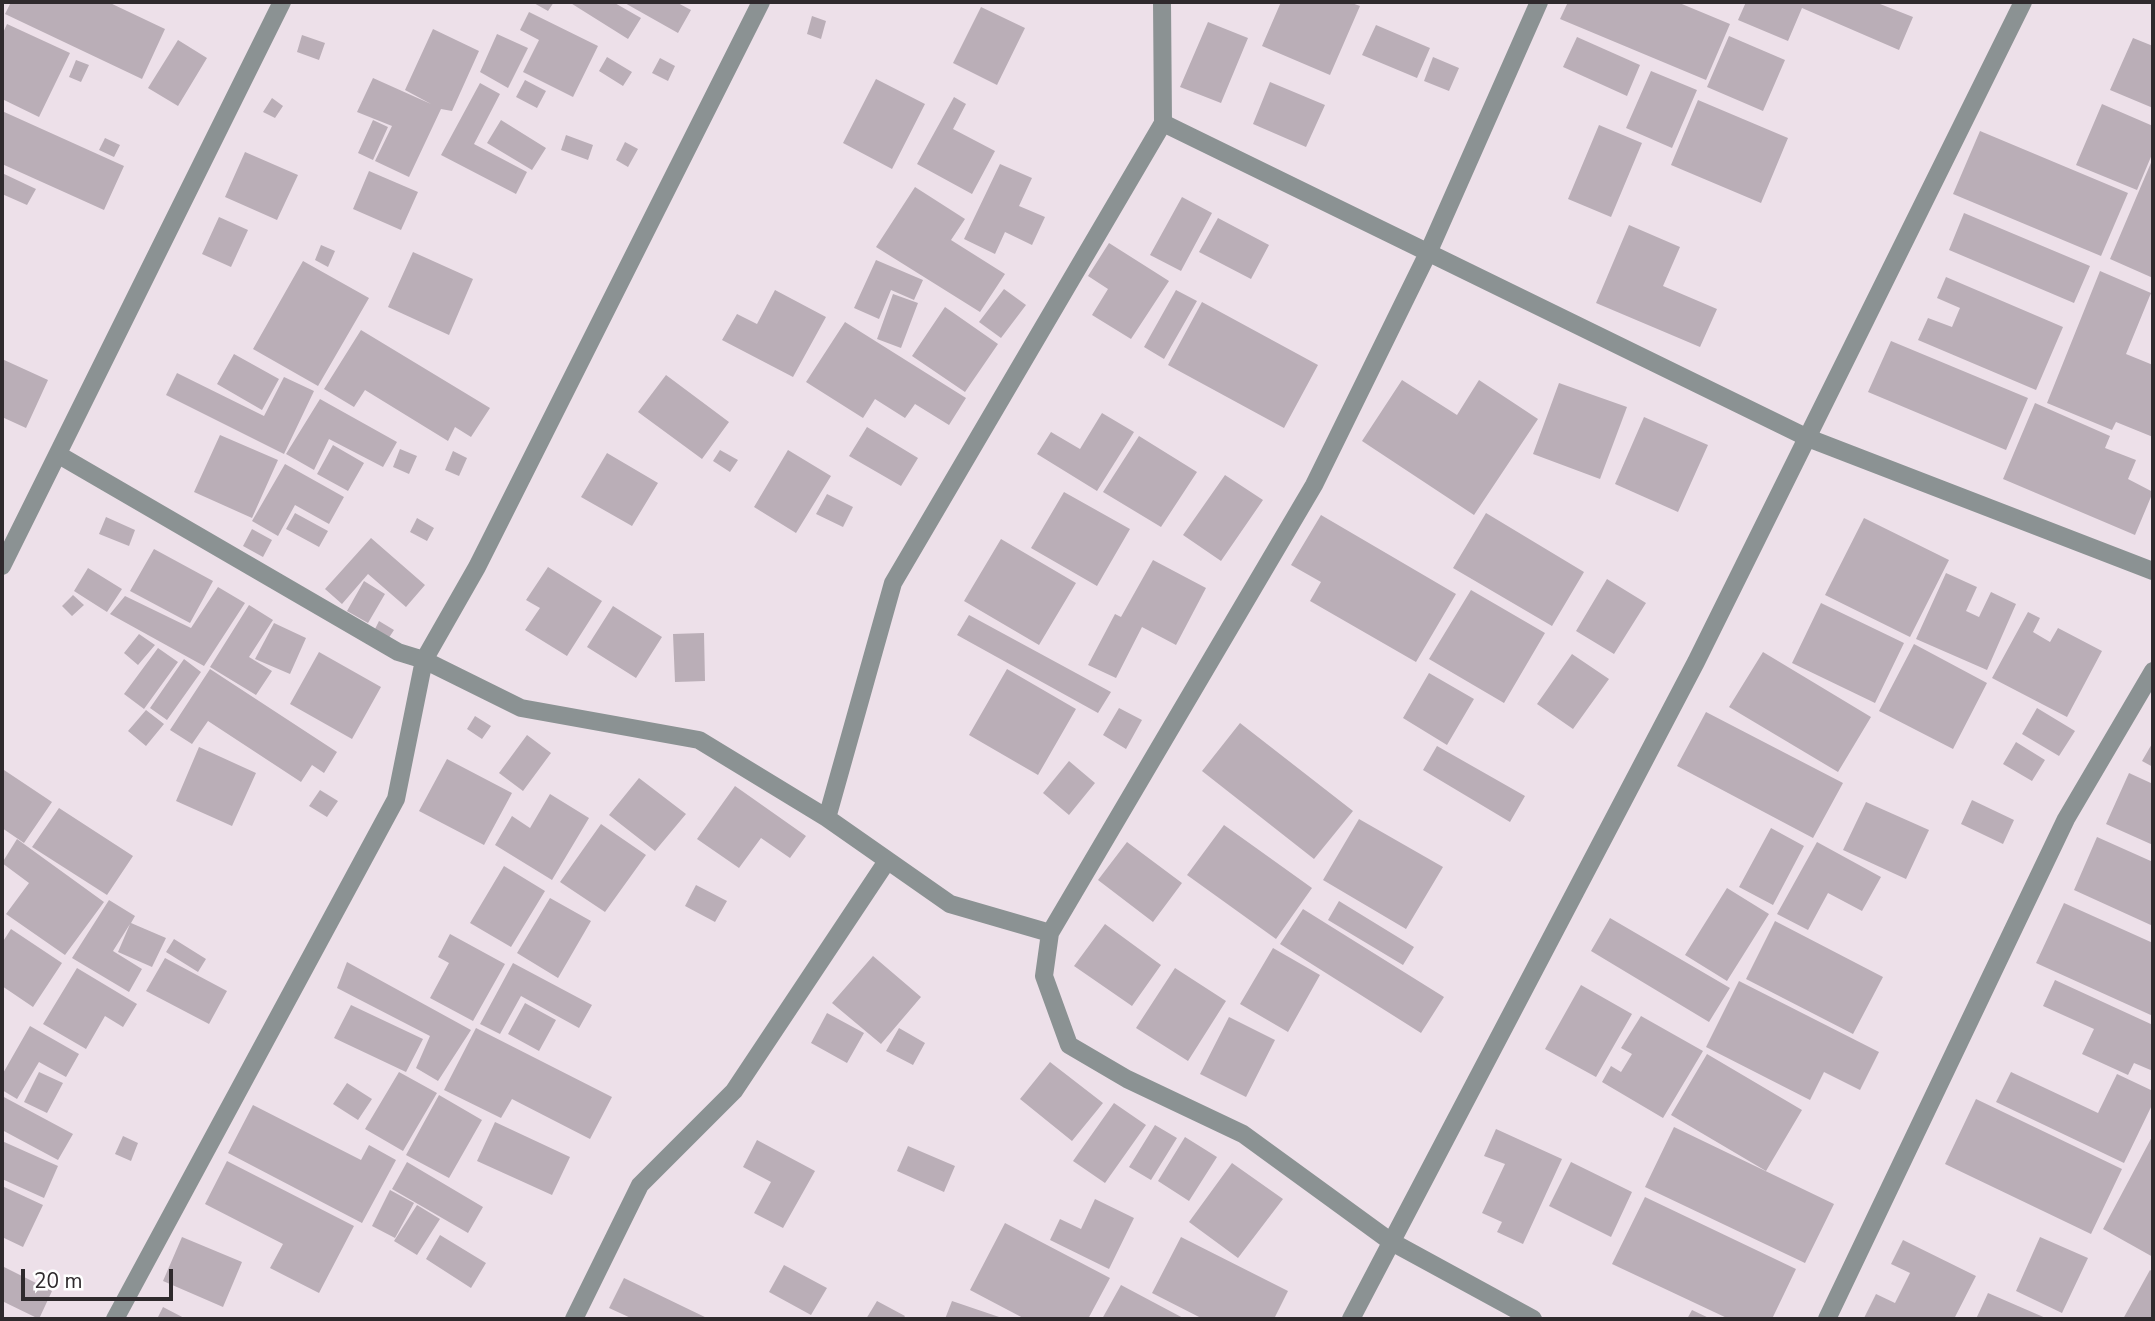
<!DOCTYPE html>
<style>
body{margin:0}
#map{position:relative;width:2155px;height:1321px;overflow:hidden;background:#ede0e9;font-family:"Nunito Sans",sans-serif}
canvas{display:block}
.frame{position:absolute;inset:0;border:4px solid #2f2a2d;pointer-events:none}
.scale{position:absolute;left:21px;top:1269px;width:152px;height:32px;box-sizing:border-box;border:4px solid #2f2a2d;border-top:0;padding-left:9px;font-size:21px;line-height:24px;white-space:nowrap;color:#2f2a2d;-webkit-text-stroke:5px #fff;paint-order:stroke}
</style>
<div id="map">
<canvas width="2155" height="1321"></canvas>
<div class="frame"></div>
<div class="scale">20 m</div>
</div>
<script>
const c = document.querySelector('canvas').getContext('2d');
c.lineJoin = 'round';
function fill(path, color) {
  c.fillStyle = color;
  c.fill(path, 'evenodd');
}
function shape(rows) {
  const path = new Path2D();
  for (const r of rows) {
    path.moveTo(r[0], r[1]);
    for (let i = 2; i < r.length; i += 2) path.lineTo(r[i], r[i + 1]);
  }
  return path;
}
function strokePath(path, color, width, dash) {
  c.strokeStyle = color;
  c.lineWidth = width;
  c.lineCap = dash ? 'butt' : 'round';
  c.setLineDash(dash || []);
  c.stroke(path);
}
fill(shape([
 [11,2,108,2,165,29,142,79,5,14],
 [532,2,554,2,548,11],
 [569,2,613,2,641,18,628,39],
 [623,2,676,2,691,10,678,33],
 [1281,2,1349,2,1360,6,1330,75,1262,46],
 [1568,2,1677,2,1730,24,1706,80,1560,19],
 [1746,2,1875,2,1913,17,1899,50,1802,8,1788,41,1738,20],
 [981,7,1025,28,997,85,953,63],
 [529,12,598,46,573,97,523,72,539,40,520,30],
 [812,16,826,21,821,39,807,34],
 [1208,22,1248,38,1221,103,1180,87],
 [7,24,70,53,39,117,2,99,2,35],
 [1376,25,1430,48,1417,78,1362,55],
 [433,29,479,51,452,111,441,109,409,177,375,161,392,126,357,112,373,78,431,104,405,90],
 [497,34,528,48,508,88,480,72],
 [302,35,325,43,319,60,297,52],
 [1729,36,1785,60,1763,111,1707,87],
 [1577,37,1640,65,1627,96,1563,67],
 [2133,38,2153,46,2153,108,2110,90],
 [178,40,207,58,178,106,148,88],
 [607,57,632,72,623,86,599,71],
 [1433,57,1459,68,1449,91,1424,81],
 [660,58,675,66,668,81,652,73],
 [76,60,89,65,81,82,69,77],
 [1651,71,1697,90,1672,148,1626,128],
 [876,79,925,104,892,169,843,143],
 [525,80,546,91,537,108,516,97],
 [1270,82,1325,105,1306,147,1253,124],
 [480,83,500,94,474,144,527,172,516,194,441,155],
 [954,97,966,104,953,129,995,151,972,194,917,164],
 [272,98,283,106,275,118,263,112],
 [1698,100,1788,138,1761,203,1671,165],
 [2102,104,2153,126,2153,152,2137,190,2076,165],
 [2,111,124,166,104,210,2,164],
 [373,120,388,127,373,160,358,153],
 [501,120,546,148,532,170,487,143],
 [1599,125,1642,143,1611,217,1568,199],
 [1980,131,2128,193,2101,256,1953,194],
 [566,135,593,145,588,160,561,150],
 [105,138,120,145,114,157,99,150],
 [625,142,638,149,628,167,616,160],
 [245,152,298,175,277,220,225,197],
 [2153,158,2153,278,2110,259],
 [1000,164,1032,178,1019,206,1045,217,1032,245,1005,232,995,254,964,239],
 [369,171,418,192,401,230,353,209],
 [2,173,36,189,27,205,2,194],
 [915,187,965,219,951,240,1005,274,980,312,876,247],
 [1182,197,1212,213,1181,271,1150,255],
 [1964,213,2090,266,2074,303,1949,250],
 [219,217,248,230,231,267,202,254],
 [1218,218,1269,245,1251,279,1199,252],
 [1629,225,1680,247,1663,286,1717,309,1700,347,1596,303],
 [1109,243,1169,281,1131,339,1092,315,1108,289,1088,276],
 [321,245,335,251,328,267,315,260],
 [413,252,473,279,449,335,388,307],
 [876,260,923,280,914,300,891,290,879,319,854,308],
 [303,261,369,298,318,386,253,349],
 [2100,271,2151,293,2126,354,2153,365,2153,437,2116,422,2112,430,2047,403],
 [1946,277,2063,327,2036,390,1918,340,1928,318,1952,327,1960,308,1937,298],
 [1004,289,1026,305,1001,338,979,322],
 [775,290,826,317,793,377,722,340,737,314,757,324],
 [1176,290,1197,301,1164,359,1144,347],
 [893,294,918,303,901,348,877,339],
 [1202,302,1318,365,1284,428,1168,365],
 [945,307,998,344,965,392,912,356],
 [845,322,966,398,949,425,915,404,905,418,875,399,863,418,806,382],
 [361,330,490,408,471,437,455,427,448,441,365,390,354,407,324,389],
 [1891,341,2028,398,2006,450,1868,392],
 [234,354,279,379,262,410,217,384],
 [2,359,48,380,26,428,2,417],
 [177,373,264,416,284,377,314,391,284,454,166,395],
 [666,375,729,422,702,459,638,412],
 [1402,380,1457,415,1479,380,1538,419,1474,515,1362,441],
 [1559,383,1627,407,1600,479,1533,454],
 [320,399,397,442,383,467,329,439,314,470,286,454],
 [2035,403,2110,436,2105,448,2136,460,2128,479,2153,492,2135,535,2003,479],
 [1102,413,1134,432,1097,491,1037,454,1051,432,1080,449],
 [1644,417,1708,445,1678,512,1615,484],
 [867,427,918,458,901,486,849,456],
 [220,435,278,460,252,518,194,492],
 [1139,436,1197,472,1161,527,1103,492],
 [333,445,364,463,348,491,317,474],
 [400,449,417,456,409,474,393,467],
 [720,450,738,460,730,472,713,461],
 [788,450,831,476,796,533,754,507],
 [453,451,467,458,459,476,445,470],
 [607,453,658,483,632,526,581,497],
 [285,464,344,497,329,524,295,505,278,536,252,521],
 [1225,475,1263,500,1221,561,1183,535],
 [1064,492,1130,529,1097,586,1031,548],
 [827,494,853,507,843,527,816,514],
 [295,513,328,531,319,547,286,529],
 [1486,513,1584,572,1552,626,1453,568],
 [1321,515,1456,594,1416,662,1310,601,1321,582,1291,565],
 [106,517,135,530,129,546,99,534],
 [417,518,434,528,427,541,410,532],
 [1864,518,1949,560,1910,637,1825,595],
 [252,529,272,540,263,557,243,546],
 [371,538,425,585,406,607,368,574,342,604,325,589],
 [1001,539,1076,583,1039,645,964,601],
 [154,549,213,581,190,623,130,591],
 [1153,560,1206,588,1176,645,1142,627,1116,678,1088,665,1115,614,1121,617],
 [548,567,602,601,567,656,525,630,540,608,526,600],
 [88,568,122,589,107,612,74,591],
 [1946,573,1977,587,1966,611,1979,617,1991,592,2016,604,1987,670,1916,639],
 [1607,579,1646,603,1614,654,1576,631],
 [364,581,385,594,368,623,347,611],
 [218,587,245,603,204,666,110,614,125,596,191,628],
 [1471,590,1545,633,1504,703,1429,659],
 [73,595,84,605,72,616,62,606],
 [1821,603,1904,643,1875,703,1792,663],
 [249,605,273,620,249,657,272,671,256,695,210,667],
 [613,606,662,637,636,678,587,647],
 [2028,612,2040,618,2033,632,2050,642,2058,628,2102,651,2067,717,1992,678],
 [969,615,1111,692,1098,713,957,635],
 [379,621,394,630,388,639,374,631],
 [274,623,306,638,290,674,255,659],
 [704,633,705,681,675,682,673,634],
 [139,634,155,645,138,665,124,653],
 [1914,644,1987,683,1953,749,1879,711],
 [158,648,178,662,144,709,124,694],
 [319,652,381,687,352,739,290,704],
 [1763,652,1871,717,1838,772,1729,707],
 [1572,654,1609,679,1573,729,1537,704],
 [184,659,201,672,167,720,150,708],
 [210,669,337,752,324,773,312,765,301,782,208,721,192,744,170,730],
 [1007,669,1076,709,1038,775,969,735],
 [1429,673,1474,699,1447,745,1403,718],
 [1119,708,1142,720,1126,749,1103,735],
 [2037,708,2075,731,2059,756,2022,734],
 [146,710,164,724,146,746,128,731],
 [1706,712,1843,783,1813,838,1677,766],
 [475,716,491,726,482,739,467,729],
 [1240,723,1353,811,1314,859,1202,771],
 [527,735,551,753,523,791,499,773],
 [2016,742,2045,760,2032,781,2003,764],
 [2153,742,2153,767,2142,761],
 [1437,746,1525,796,1510,822,1423,770],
 [199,747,256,773,232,826,176,801],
 [447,759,512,793,484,845,419,811],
 [1069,761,1095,783,1069,815,1043,793],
 [4,770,52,802,24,843,2,828],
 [2129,773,2153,784,2153,845,2106,824],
 [639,778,686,814,655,851,609,815],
 [735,786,806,836,790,858,761,838,739,868,697,839],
 [320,790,338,801,327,817,309,806],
 [550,794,589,818,552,880,495,845,512,816,530,828],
 [1972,800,2014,820,2003,844,1961,824],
 [1866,802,1929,830,1906,879,1843,850],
 [59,808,133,856,107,895,32,847],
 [1359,819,1443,867,1406,929,1323,880],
 [601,824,646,855,605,912,560,882],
 [1224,825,1312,888,1276,939,1187,875],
 [1771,828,1804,846,1773,905,1739,887],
 [2097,837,2153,862,2153,926,2074,890],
 [17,839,104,902,65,955,6,914,29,883,2,863],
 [1127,842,1182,883,1153,922,1098,880],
 [1817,842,1881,877,1862,911,1828,893,1808,930,1777,914],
 [504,866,545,891,511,947,470,923],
 [696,885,727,901,715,922,685,906],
 [1727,888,1769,914,1727,981,1685,955],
 [550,898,591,921,558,978,517,953],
 [109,900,135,916,131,923,166,938,152,967,118,952,130,924,113,951,142,969,129,992,72,958],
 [1339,901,1414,947,1403,965,1328,920],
 [2064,903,2153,943,2153,1016,2036,963],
 [1303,909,1444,997,1421,1033,1280,944],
 [1610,918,1730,988,1709,1022,1591,951],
 [1775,921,1883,977,1853,1034,1746,979],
 [1105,924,1161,965,1132,1006,1074,966],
 [11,929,62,963,33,1007,2,986,2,943],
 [450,934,505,964,473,1021,430,998,449,963,438,957],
 [174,939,206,959,198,972,166,952],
 [1273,948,1320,975,1288,1032,1240,1004],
 [873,956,921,997,881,1044,832,1003],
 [165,958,227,991,209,1024,146,991],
 [347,962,471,1030,438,1081,416,1068,430,1036,337,988],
 [513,963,592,1005,579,1028,521,996,500,1034,480,1024],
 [77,968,137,1004,123,1027,105,1016,86,1049,43,1024],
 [1175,968,1226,1001,1188,1061,1136,1028],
 [2055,980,2153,1025,2153,1071,2134,1063,2128,1075,2082,1054,2094,1029,2043,1006],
 [1739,981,1879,1052,1860,1090,1824,1072,1810,1100,1706,1047],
 [1581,985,1632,1014,1596,1077,1545,1049],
 [525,1003,556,1020,539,1051,508,1034],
 [351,1005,423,1039,406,1072,334,1038],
 [827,1013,864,1033,847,1063,811,1043],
 [1641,1016,1703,1051,1663,1118,1602,1082,1611,1066,1621,1072,1632,1054,1621,1048],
 [1229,1017,1275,1040,1246,1097,1200,1074],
 [30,1026,79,1054,66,1077,39,1062,17,1099,2,1090,2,1075],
 [476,1028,612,1097,590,1139,512,1099,501,1118,444,1090],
 [899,1028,925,1043,913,1065,886,1051],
 [1707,1054,1802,1110,1766,1171,1671,1115],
 [1050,1062,1103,1103,1072,1141,1020,1099],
 [39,1072,63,1083,47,1113,24,1102],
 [399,1072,437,1093,403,1151,365,1129],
 [2011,1072,2098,1113,2117,1074,2153,1091,2153,1103,2124,1163,1996,1102],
 [347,1083,372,1099,358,1120,333,1104],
 [439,1095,482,1120,449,1178,406,1155],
 [2,1096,73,1134,58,1160,2,1130],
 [1976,1099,2122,1169,2091,1234,1945,1164],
 [1114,1103,1146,1125,1105,1183,1073,1161],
 [253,1105,361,1160,369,1145,396,1160,362,1223,228,1153],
 [495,1122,570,1157,552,1195,477,1161],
 [1155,1125,1177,1138,1151,1180,1129,1167],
 [1674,1127,1834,1204,1805,1263,1645,1187],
 [1496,1129,1562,1159,1523,1244,1497,1232,1502,1222,1482,1213,1505,1164,1484,1156],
 [2153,1135,2153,1257,2103,1229],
 [123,1136,138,1143,131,1161,115,1154],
 [1185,1137,1217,1157,1189,1201,1158,1181],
 [757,1140,815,1171,783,1228,754,1213,771,1182,743,1167],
 [2,1141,58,1166,44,1198,2,1179],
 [908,1146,955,1166,944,1192,897,1171],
 [227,1161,354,1226,319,1293,270,1268,283,1244,205,1204],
 [407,1162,483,1207,468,1233,392,1189],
 [1571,1162,1632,1192,1611,1237,1549,1206],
 [1232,1163,1283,1199,1238,1258,1189,1222],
 [2,1186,43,1205,23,1247,2,1237],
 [390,1190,414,1203,395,1238,372,1226],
 [1645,1197,1796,1269,1772,1319,1729,1319,1612,1264],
 [1095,1199,1134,1218,1109,1269,1050,1240,1060,1219,1081,1229],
 [417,1205,440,1219,417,1255,394,1241],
 [1005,1223,1110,1278,1088,1319,1025,1319,970,1290],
 [440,1235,486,1263,471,1288,426,1259],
 [182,1237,242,1262,223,1307,163,1281],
 [1181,1237,1288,1291,1274,1319,1203,1319,1152,1293],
 [2040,1237,2088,1258,2062,1313,2016,1291],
 [1903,1240,1976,1276,1954,1319,1864,1318,1876,1294,1895,1303,1910,1273,1891,1264],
 [784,1265,827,1288,811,1315,769,1292],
 [2,1266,52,1291,39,1319,2,1301],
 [2150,1270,2153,1272,2153,1319,2123,1319],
 [624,1278,709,1319,633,1319,609,1308],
 [1121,1285,1185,1319,1102,1319],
 [1988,1293,2048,1319,1976,1319],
 [877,1301,905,1316,903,1319,866,1319],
 [952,1301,1005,1319,945,1319],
 [163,1307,186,1319,157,1319],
 [1692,1310,1711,1319,1687,1319]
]), '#baaeb7');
strokePath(shape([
 [1162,2,1163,123,1808,438,2153,571],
 [59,455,398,652,424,660,477,567,761,2],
 [2,566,282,2],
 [827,818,893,583,1163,123],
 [115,1319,396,799,424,660,521,708,699,740,827,818,950,904,1050,933],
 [574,1319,640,1185,734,1091,887,861],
 [1351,1319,1696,662,2023,2],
 [1533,1319,1390,1241,1243,1134,1127,1079,1069,1045,1044,976,1050,933,1314,485,1428,253,1539,2],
 [1827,1319,2066,819,2153,671]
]), '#8b9293', 18);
</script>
